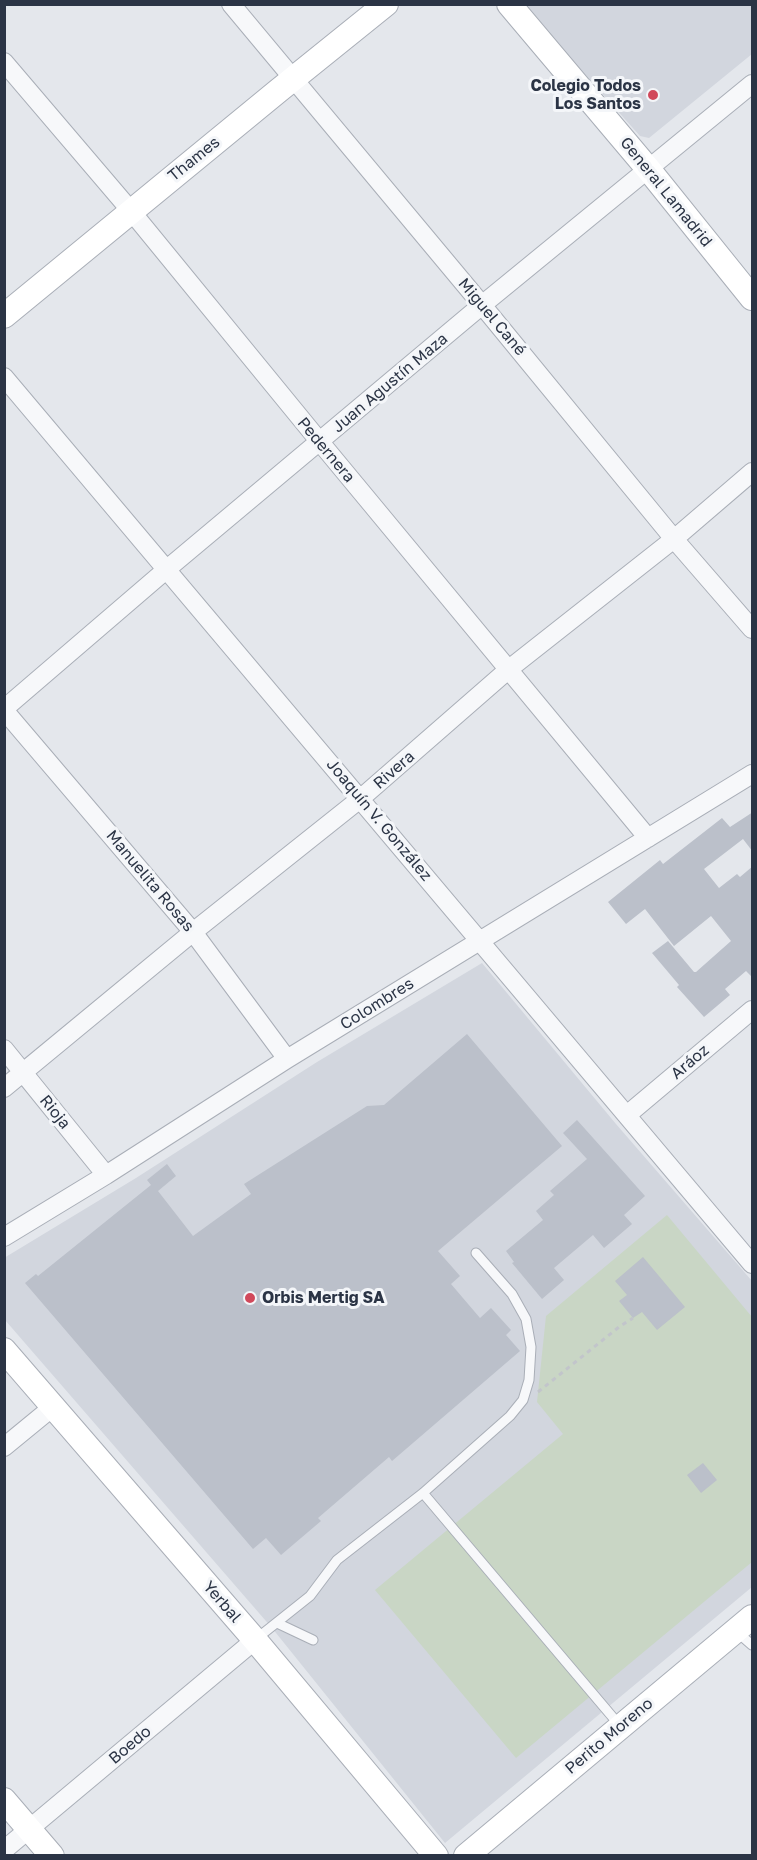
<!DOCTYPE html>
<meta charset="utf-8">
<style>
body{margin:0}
#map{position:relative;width:757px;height:1860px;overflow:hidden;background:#e4e7ec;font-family:"Golos Text",sans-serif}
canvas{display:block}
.frame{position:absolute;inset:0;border:6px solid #2b3445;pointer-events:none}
</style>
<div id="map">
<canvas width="757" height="1860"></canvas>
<div class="frame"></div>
</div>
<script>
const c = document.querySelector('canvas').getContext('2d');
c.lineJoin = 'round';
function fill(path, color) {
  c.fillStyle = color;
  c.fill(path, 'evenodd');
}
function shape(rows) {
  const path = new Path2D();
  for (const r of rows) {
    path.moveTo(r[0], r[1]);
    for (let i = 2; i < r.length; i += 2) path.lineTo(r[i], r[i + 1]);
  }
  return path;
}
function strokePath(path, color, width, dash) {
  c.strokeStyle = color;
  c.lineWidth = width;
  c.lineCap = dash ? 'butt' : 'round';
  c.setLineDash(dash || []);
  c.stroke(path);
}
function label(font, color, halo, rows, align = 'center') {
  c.font = font + ' "Golos Text",sans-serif';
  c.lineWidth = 6;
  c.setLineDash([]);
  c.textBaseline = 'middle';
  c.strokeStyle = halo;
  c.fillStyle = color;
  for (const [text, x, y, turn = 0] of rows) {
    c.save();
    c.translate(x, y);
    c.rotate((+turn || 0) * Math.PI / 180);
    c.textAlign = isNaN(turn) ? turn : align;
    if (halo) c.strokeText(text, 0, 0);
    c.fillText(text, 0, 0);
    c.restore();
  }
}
fill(shape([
 [523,5,752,5,752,54,649,138,640,136],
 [482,963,616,1124,752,1281,752,1587,445,1843,272,1628,5,1320,4,1258,136,1178,317,1062]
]), '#d2d6de');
fill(shape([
 [667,1215,752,1317,752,1562,516,1758,375,1590,563,1434,537,1402,546,1316]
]), '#c9d6c5');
fill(shape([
 [753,812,753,852,743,839,704,869,719,888,737,874,740,877,753,866,753,978,746,971,725,989,730,995,704,1017,677,987,679,985,652,953,668,941,694,972,696,972,731,941,711,916,674,946,645,909,626,924,608,902,660,860,663,864,722,818,730,827],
 [467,1034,562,1146,438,1251,460,1276,451,1284,480,1318,491,1308,511,1330,506,1335,520,1351,392,1461,389,1457,318,1518,321,1521,281,1555,266,1538,253,1549,25,1283,36,1274,38,1276,151,1185,147,1180,167,1164,176,1176,158,1191,193,1236,251,1194,244,1184,367,1106,384,1105],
 [577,1120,645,1196,624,1215,632,1224,604,1248,593,1235,554,1268,564,1280,542,1299,512,1263,514,1262,506,1251,543,1220,536,1211,554,1195,550,1191,587,1159,563,1133],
 [643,1257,685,1307,657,1330,642,1312,633,1318,619,1301,627,1295,615,1281],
 [703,1463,717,1480,701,1493,687,1475]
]), '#bbc0ca');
const lane = shape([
 [423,1493,621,1727],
 [277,1623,313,1640],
 [736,1631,752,1645],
 [256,1639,310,1596,337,1560,423,1493,510,1416,523,1400,529,1380,531,1347,526,1319,512,1294,476,1253]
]);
const street = shape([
 [231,4,482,305,674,539,752,629],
 [4,62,131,211,320,442,648,838],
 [4,377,752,1264],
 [4,709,167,569,482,305,752,84],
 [4,710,193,932,287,1059],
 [4,1049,106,1175],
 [4,1088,193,932,360,799,509,669,674,539,752,472],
 [627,1115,752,1010],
 [4,1237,106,1175,287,1059,752,774],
 [4,1447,54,1406],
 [4,1850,255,1640]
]);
const secondary = shape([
 [509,4,649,170,752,298],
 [4,316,278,91,386,4],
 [4,1350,255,1640,436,1856],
 [4,1800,52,1856],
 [466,1856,752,1617]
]);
strokePath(lane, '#a9aeb7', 11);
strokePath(street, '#a9aeb7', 20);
strokePath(secondary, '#a9aeb7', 26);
strokePath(shape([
 [538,1392,619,1327,633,1318]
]), '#c2c5cb', 3, [4.5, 4.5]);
strokePath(lane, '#f7f8fa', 9);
strokePath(street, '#f7f8fa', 18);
strokePath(secondary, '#fff', 24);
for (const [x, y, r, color] of [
 [653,95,6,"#d1495b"],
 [250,1298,6,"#d1495b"]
]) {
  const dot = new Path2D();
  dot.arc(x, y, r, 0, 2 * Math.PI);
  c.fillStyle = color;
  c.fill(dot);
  strokePath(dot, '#f4f6f9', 2);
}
label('bold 16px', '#2b3445', '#f4f6f9', [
 ["Colegio Todos",641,86],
 ["Los Santos",641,104],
 ["Orbis Mertig SA",262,1298,"left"]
], 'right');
label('16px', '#2b3445', '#f4f6f9', [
 ["Thames",194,159,-39],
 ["General Lamadrid",666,192,51],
 ["Miguel Cané",492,317,50],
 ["Juan Agustín Maza",390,383,-40],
 ["Pedernera",326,450,50],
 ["Rivera",394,770,-41],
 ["Joaquín V. González",379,820,50],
 ["Manuelita Rosas",150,881,50],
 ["Colombres",377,1004,-32],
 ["Aráoz",690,1062,-40],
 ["Rioja",55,1112,51],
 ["Yerbal",222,1602,49],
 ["Perito Moreno",609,1736,-40],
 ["Boedo",130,1745,-40]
]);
</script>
